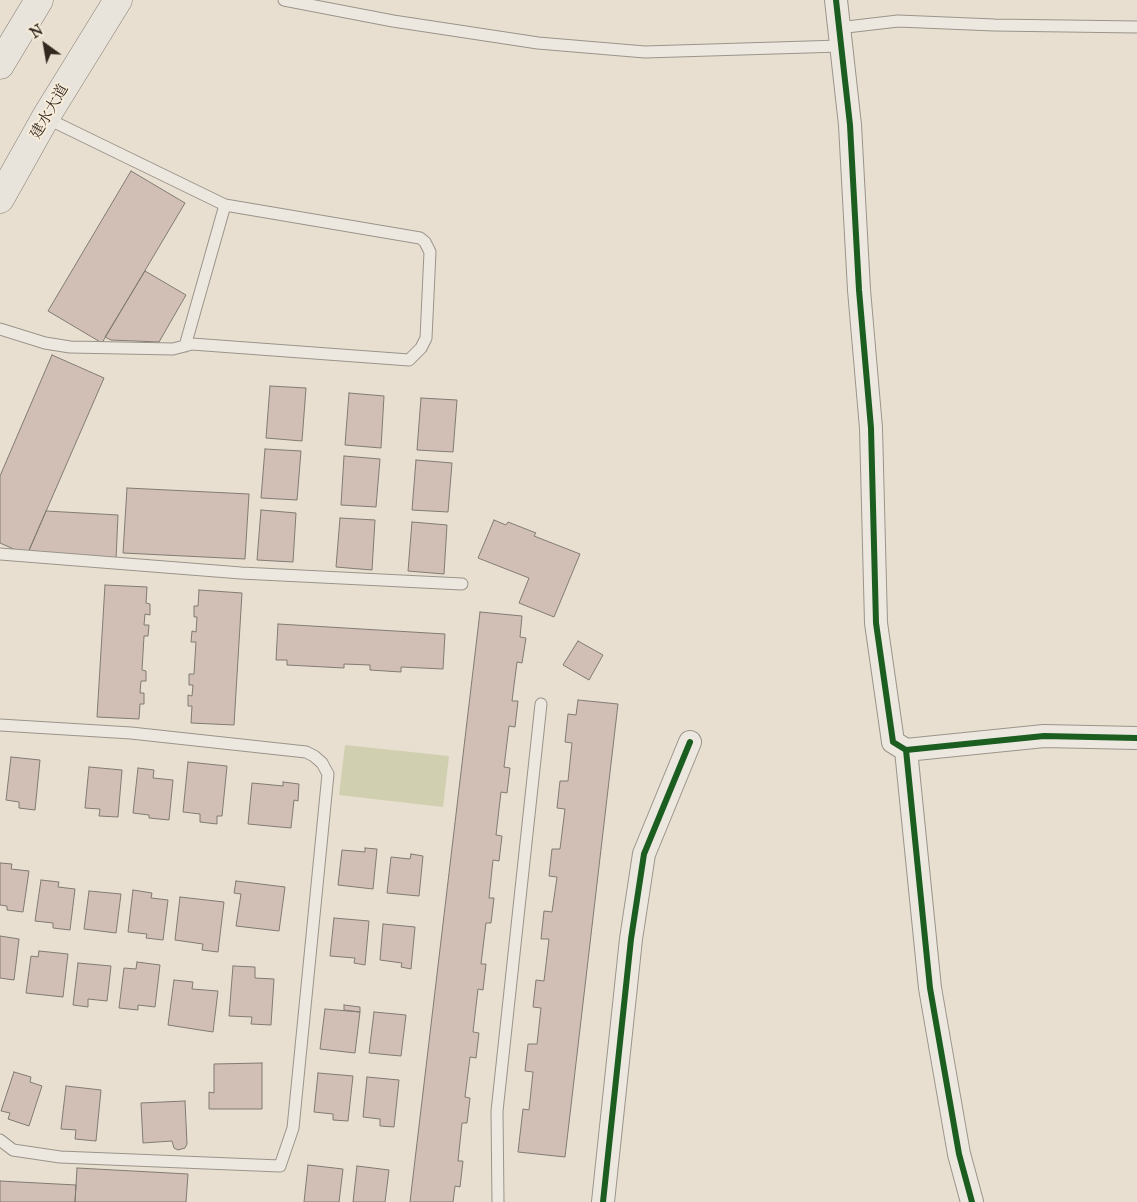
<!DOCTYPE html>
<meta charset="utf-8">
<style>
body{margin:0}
#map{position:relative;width:1137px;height:1202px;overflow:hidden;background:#e8dfd0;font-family:"IM FELL Great Primer",serif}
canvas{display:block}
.north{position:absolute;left:20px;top:20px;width:50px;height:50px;-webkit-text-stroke:4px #f7ecd9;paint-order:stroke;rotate:328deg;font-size:14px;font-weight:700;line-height:20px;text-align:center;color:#322820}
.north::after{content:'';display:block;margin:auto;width:18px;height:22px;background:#322820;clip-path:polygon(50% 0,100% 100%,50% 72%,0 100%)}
</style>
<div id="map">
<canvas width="1137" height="1202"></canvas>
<div class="north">N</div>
</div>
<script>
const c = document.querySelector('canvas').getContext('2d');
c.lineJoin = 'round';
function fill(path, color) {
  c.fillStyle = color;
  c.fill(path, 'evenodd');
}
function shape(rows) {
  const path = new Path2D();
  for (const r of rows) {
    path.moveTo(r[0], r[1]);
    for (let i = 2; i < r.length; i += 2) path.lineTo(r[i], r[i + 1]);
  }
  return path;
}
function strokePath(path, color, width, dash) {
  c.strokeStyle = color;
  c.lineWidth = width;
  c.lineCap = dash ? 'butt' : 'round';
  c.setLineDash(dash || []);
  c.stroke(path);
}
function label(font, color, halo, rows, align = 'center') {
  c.font = font + ' "IM FELL Great Primer","Noto Serif SC",serif';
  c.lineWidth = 4;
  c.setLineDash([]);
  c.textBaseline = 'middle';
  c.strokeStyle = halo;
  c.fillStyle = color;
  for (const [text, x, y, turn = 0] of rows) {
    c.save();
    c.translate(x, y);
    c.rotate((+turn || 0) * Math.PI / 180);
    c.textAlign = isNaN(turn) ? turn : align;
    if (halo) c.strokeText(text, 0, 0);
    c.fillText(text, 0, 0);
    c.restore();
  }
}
fill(shape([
 [345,745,449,756,443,807,339,795]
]), '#d0cfaf');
const building = shape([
 [131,171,185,203,102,343,48,311,131,171],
 [145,271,186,295,159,342,111,340,105,337,145,271],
 [52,355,104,378,27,555,0,543,0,476,52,355],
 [270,386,306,388,302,441,266,438,270,386],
 [349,393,384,396,381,448,345,445,349,393],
 [421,398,457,400,453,452,417,450,421,398],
 [265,449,301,451,297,500,261,498,265,449],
 [344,456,380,459,376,507,341,505,344,456],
 [416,460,452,463,448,512,412,510,416,460],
 [127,488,249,494,245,559,123,553,127,488],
 [261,510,296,513,293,562,257,560,261,510],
 [46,511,118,515,116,559,27,555,46,511],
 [340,518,375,520,372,570,336,567,340,518],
 [494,520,506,525,508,522,536,533,534,536,580,554,554,617,519,603,529,578,478,558,494,520],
 [412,522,447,525,444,574,408,571,412,522],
 [105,585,147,587,146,603,150,604,150,615,145,614,144,625,149,625,148,636,144,636,142,670,146,671,146,681,141,681,140,693,144,693,144,704,140,704,139,719,97,717,105,585],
 [199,590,242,593,234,725,191,723,192,706,188,706,188,695,192,696,193,685,189,685,189,674,194,674,196,642,191,642,192,631,196,632,197,617,194,617,194,606,198,606,199,590],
 [480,612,522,616,520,637,526,638,522,663,517,662,512,701,518,701,515,727,509,726,504,767,510,768,507,793,501,792,496,835,502,836,499,861,493,860,489,898,494,898,491,923,486,923,481,964,486,964,483,990,478,989,473,1032,479,1033,476,1058,470,1057,465,1097,470,1098,467,1123,462,1123,458,1161,463,1161,460,1187,455,1186,453,1202,410,1202,480,612],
 [278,624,445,634,443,669,401,667,401,672,370,670,370,665,344,664,344,668,287,665,287,660,276,660,278,624],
 [578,641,603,655,589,680,563,665,578,641],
 [578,700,618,704,565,1157,518,1152,523,1109,529,1110,533,1072,525,1071,528,1044,537,1044,541,1008,533,1007,536,980,544,981,549,939,541,939,544,911,552,912,557,877,549,876,552,849,560,849,565,809,557,808,560,781,568,781,572,743,565,742,568,714,576,715,578,700],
 [11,757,40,760,35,810,19,808,19,802,6,800,11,757],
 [188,762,227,766,222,816,217,816,217,824,200,822,200,814,183,812,188,762],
 [89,767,122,770,118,817,99,816,100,809,85,808,89,767],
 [138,768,154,770,153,778,173,780,169,820,149,818,149,815,133,813,138,768],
 [283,782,299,784,298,801,294,800,291,828,248,824,252,783,283,786,283,782],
 [365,848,377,849,373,889,338,885,342,850,365,852,365,848],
 [411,854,423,856,419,896,387,893,391,857,410,859,411,854],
 [0,863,12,864,11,869,29,871,23,912,7,910,7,906,0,905,0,863],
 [41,880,59,882,58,887,75,889,70,930,53,928,53,923,35,921,41,880],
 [236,881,285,887,279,931,236,926,241,894,234,893,236,881],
 [133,890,152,893,151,898,168,900,163,940,146,938,147,934,128,932,133,890],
 [89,891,121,894,116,933,84,929,89,891],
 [180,897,224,902,218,952,202,950,203,944,175,940,180,897],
 [334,918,369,921,365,965,354,963,355,958,330,956,334,918],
 [383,924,415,927,411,969,401,967,402,963,380,960,383,924],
 [0,936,19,939,14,980,0,978,0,936],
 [39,951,68,954,63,997,26,993,31,956,38,957,39,951],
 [137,962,160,965,155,1007,138,1005,138,1010,119,1008,124,968,136,969,137,962],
 [78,963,111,966,107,1001,88,999,88,1007,73,1005,78,963],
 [233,966,255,967,255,978,274,979,271,1025,251,1024,252,1017,229,1016,233,966],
 [174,980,193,982,192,989,218,991,213,1032,168,1025,174,980],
 [344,1005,360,1007,360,1012,344,1010,344,1005],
 [325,1009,360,1012,355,1053,320,1049,325,1009],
 [374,1012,406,1015,401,1056,369,1053,374,1012],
 [262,1063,262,1109,209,1109,209,1092,214,1093,214,1064,262,1063],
 [14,1072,31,1077,30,1082,42,1086,29,1126,8,1119,10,1113,1,1111,14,1072],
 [318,1073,353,1076,348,1121,333,1120,333,1114,314,1112,318,1073],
 [367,1077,399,1080,394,1127,380,1126,380,1119,363,1117,367,1077],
 [66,1086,101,1090,96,1141,75,1139,76,1130,61,1129,66,1086],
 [185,1101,187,1144,185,1148,178,1150,174,1148,172,1141,143,1143,141,1103,185,1101],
 [308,1165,343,1169,339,1202,304,1202,308,1165],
 [357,1166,389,1170,385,1202,353,1202,357,1166],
 [77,1168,188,1174,186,1202,75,1202,77,1168],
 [0,1181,76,1185,75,1202,0,1202,0,1181]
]);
fill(building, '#d1bfb6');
strokePath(building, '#817b72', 1);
const service = shape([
 [284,0,393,21,538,43,645,52,840,46],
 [838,28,898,21,994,25,1137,27],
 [0,329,45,343,70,347,173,349,192,344,409,360,421,348,426,338,430,252,425,242,420,238,225,205,46,118],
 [185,346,225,205],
 [0,554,241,573,462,584],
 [0,725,131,733,306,752,314,756,322,763,328,774,293,1128,280,1166,60,1157,13,1150,0,1140],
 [498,1202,497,1111,541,704]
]);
const minor = shape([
 [836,0,850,125,859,290,871,428,876,623,893,742,906,750,1044,736,1137,738],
 [906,750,930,988,959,1154,972,1202],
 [603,1202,631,939,644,854,690,742]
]);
const primary = shape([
 [0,65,39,0],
 [0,199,47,115,118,0]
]);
strokePath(service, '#9a948a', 13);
strokePath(minor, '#9a948a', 24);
strokePath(primary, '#817b72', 29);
strokePath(service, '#ece8e0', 11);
strokePath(minor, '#ece8e0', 22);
strokePath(primary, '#e9e4db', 28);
strokePath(shape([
 [836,0,850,125,859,290,871,428,876,623,893,742,906,750,1044,736,1137,738],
 [906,750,930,988,959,1154,972,1202],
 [603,1202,631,939,644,854,690,742]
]), '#1b5e20', 6);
label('15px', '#322820', '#f7ecd9', [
 ["建水大道",50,112,-60]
]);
</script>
